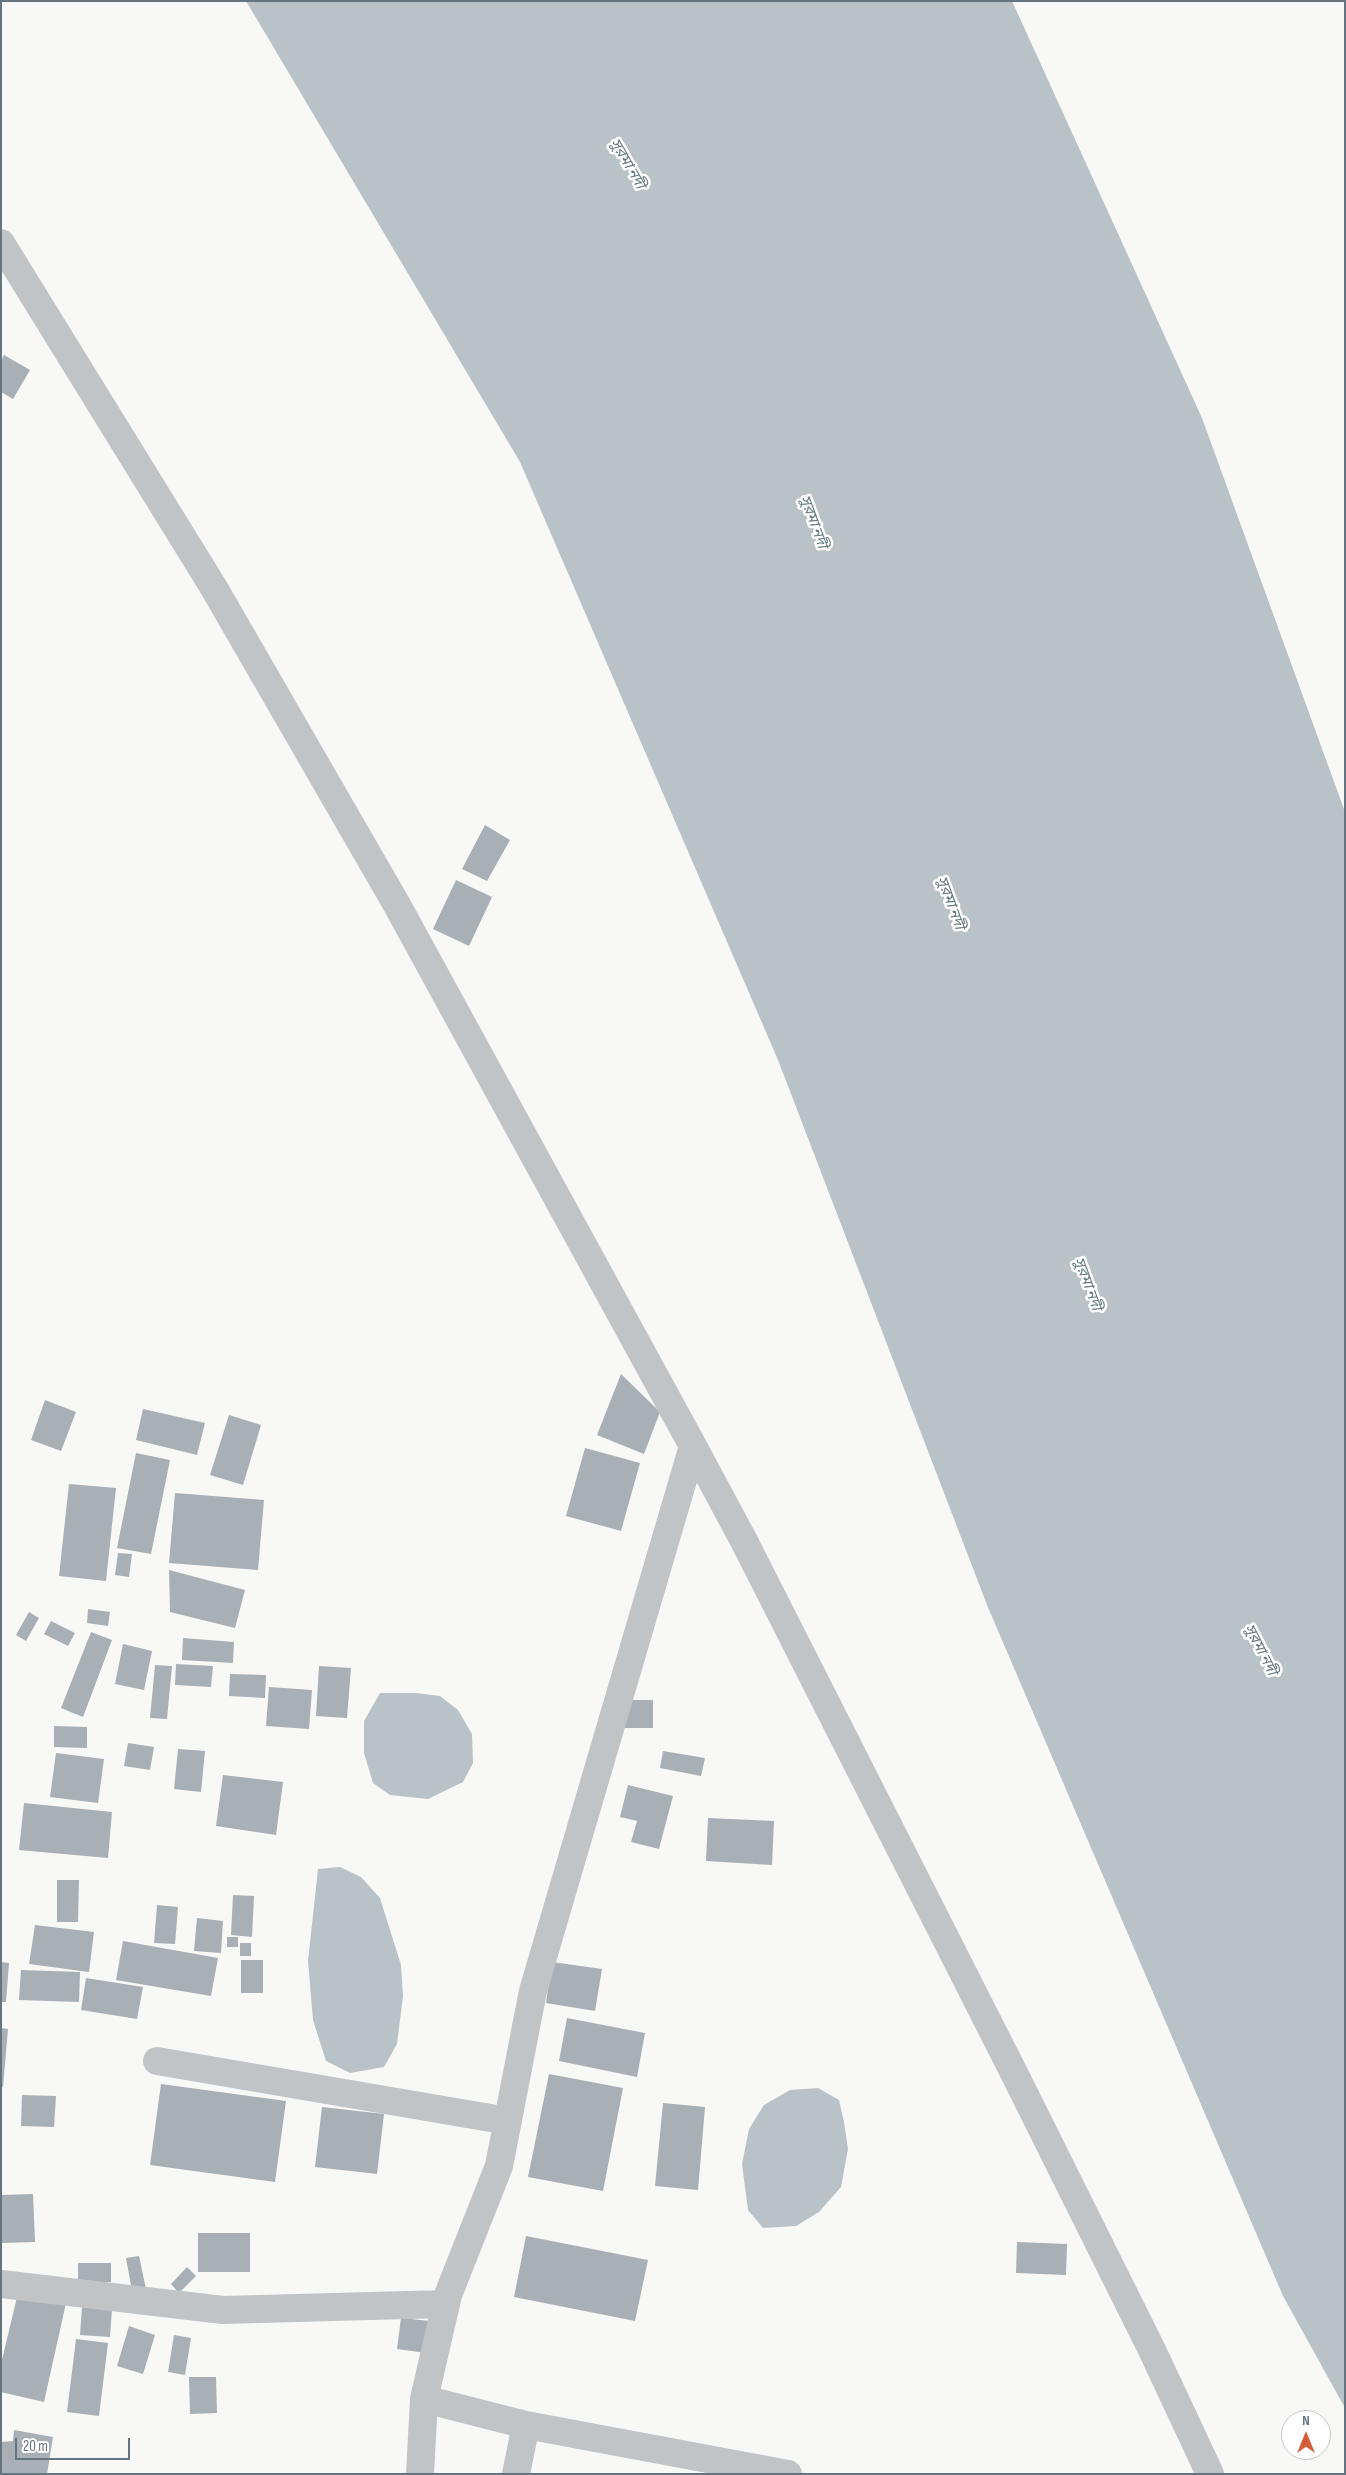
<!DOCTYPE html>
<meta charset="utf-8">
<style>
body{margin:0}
#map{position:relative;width:1346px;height:2475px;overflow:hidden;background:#f8f8f6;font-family:"Sofia Sans Condensed",sans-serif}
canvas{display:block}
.frame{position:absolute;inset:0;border:2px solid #66747e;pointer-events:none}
.north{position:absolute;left:1281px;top:2410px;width:50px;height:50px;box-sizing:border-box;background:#fff;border:1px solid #c2c7cb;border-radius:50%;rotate:0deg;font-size:14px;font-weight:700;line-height:20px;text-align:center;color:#66747e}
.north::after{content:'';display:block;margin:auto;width:18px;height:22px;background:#d45e3b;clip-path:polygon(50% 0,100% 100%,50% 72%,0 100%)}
.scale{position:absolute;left:15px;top:2438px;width:115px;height:22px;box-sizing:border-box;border:2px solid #66747e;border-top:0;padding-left:6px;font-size:15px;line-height:18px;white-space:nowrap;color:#66747e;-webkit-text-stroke:4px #fff;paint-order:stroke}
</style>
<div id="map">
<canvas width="1346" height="2475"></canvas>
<div class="frame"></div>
<div class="north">N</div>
<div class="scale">20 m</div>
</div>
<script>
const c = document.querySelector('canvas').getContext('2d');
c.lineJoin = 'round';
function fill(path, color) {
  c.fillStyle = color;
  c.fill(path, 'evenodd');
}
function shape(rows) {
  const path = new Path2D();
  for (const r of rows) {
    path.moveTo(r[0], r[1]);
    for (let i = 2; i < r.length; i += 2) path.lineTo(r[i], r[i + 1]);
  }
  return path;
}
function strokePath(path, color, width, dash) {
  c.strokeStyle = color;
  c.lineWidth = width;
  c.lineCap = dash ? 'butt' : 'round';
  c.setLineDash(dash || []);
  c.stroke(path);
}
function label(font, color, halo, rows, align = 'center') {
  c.font = font + ' "Sofia Sans Condensed","Noto Sans Bengali",sans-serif';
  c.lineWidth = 5;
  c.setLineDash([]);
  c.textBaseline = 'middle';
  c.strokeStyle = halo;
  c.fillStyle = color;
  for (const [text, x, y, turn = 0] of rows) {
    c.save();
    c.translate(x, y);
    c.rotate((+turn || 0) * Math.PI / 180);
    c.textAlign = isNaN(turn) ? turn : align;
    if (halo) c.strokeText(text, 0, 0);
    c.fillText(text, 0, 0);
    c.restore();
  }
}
fill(shape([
 [246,1,1012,1,1202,418,1345,812,1345,2408,1283,2296,987,1605,778,1060,520,462],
 [380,1693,416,1693,440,1696,458,1710,472,1734,473,1763,463,1782,428,1799,390,1795,373,1783,364,1753,364,1721],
 [340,1867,361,1877,380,1898,401,1965,403,1996,397,2044,384,2067,350,2073,326,2061,313,2020,308,1961,318,1869],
 [818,2088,839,2100,844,2122,848,2149,841,2187,819,2212,796,2226,763,2228,748,2210,742,2164,749,2129,764,2105,790,2090]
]), '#b9c3c7');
fill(shape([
 [4,355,30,370,13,399,1,392,1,361],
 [485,825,510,840,487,881,462,869],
 [456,880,492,897,469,946,433,929],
 [621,1374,660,1412,644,1454,597,1435],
 [45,1400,76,1412,61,1451,31,1440],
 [143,1409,205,1423,197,1455,136,1440],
 [229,1415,261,1425,243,1485,210,1475],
 [585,1448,640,1463,621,1531,566,1516],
 [136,1453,170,1460,151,1554,117,1548],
 [69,1484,116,1488,106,1581,59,1576],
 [175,1493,264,1500,258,1570,169,1563],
 [118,1553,132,1554,129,1577,115,1575],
 [169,1570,245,1590,235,1628,170,1612],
 [88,1609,110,1612,108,1626,87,1623],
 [29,1612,39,1618,26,1641,16,1635],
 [51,1621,75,1633,68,1646,44,1634],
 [91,1632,112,1640,83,1717,61,1708],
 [183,1638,234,1642,233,1663,182,1660],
 [123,1644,152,1651,144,1690,115,1684],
 [176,1664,213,1666,211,1687,175,1685],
 [155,1665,172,1666,167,1719,150,1718],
 [319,1666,351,1668,347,1718,316,1716],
 [230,1674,266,1675,265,1698,229,1696],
 [269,1687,312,1690,309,1729,266,1726],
 [623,1700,653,1700,653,1728,623,1728],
 [54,1726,87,1727,87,1748,54,1747],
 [128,1743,154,1747,150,1770,124,1766],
 [178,1749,205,1751,201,1792,174,1789],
 [663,1751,705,1758,701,1776,660,1768],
 [56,1753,104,1759,98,1803,50,1797],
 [223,1775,283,1782,276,1835,216,1826],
 [628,1785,673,1796,659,1849,631,1842,637,1821,620,1817],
 [24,1803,112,1812,108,1858,19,1850],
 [708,1818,774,1821,772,1865,706,1861],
 [57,1880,79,1880,78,1922,57,1922],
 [233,1895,254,1896,252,1937,231,1935],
 [157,1905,178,1907,175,1944,154,1943],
 [197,1918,223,1921,221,1953,194,1951],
 [35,1925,94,1932,89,1972,29,1964],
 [227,1937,238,1937,238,1947,227,1947],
 [123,1941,218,1958,211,1996,116,1980],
 [240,1943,251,1943,251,1956,240,1956],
 [241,1960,263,1960,263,1993,241,1993],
 [1,1962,9,1963,6,2002,1,2002],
 [552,1962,602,1969,595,2011,546,2003],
 [21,1970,80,1972,79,2002,19,2000],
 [86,1978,143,1987,137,2019,81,2010],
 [567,2018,645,2033,637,2077,559,2061],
 [1,2028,8,2029,3,2087,1,2087],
 [549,2074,623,2088,603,2191,528,2177],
 [161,2084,286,2101,275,2182,150,2165],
 [22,2095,56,2096,54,2127,21,2126],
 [663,2103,705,2107,698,2190,655,2186],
 [322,2107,384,2114,377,2174,315,2167],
 [33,2194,35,2242,1,2243,1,2195],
 [198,2233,250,2233,250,2272,198,2272],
 [526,2236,648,2260,635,2321,514,2297],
 [1017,2242,1067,2244,1066,2275,1016,2273],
 [139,2256,146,2289,132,2291,126,2258],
 [78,2263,111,2263,111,2282,78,2283],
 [187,2267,196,2276,179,2293,171,2284],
 [18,2293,66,2303,44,2402,1,2392,1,2364],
 [82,2307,112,2309,110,2337,80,2335],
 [401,2318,430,2321,426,2353,397,2349],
 [129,2326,155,2335,143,2374,117,2366],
 [174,2335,191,2338,185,2375,168,2372],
 [76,2339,108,2343,99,2416,67,2412],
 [189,2377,216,2377,217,2413,190,2414],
 [14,2430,53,2437,47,2474,1,2474,1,2442,13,2441]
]), '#a8afb5');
strokePath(shape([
 [1,243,214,588,397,905,693,1446,744,1541,1015,2075,1152,2350,1210,2474],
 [157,2061,508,2121],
 [1,2284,223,2310,445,2304],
 [526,2425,788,2474],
 [420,2474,424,2399],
 [516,2474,526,2425,424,2399,448,2295,499,2166,533,1991,693,1446]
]), '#c0c4c7', 28);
label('italic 15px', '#66797f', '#fff', [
 ["সুরমা নদী",627,164,60],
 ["সুরমা নদী",813,522,70],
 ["সুরমা নদী",950,903,70],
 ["সুরমা নদী",1087,1284,70],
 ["সুরমা নদী",1260,1650,63]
]);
</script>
